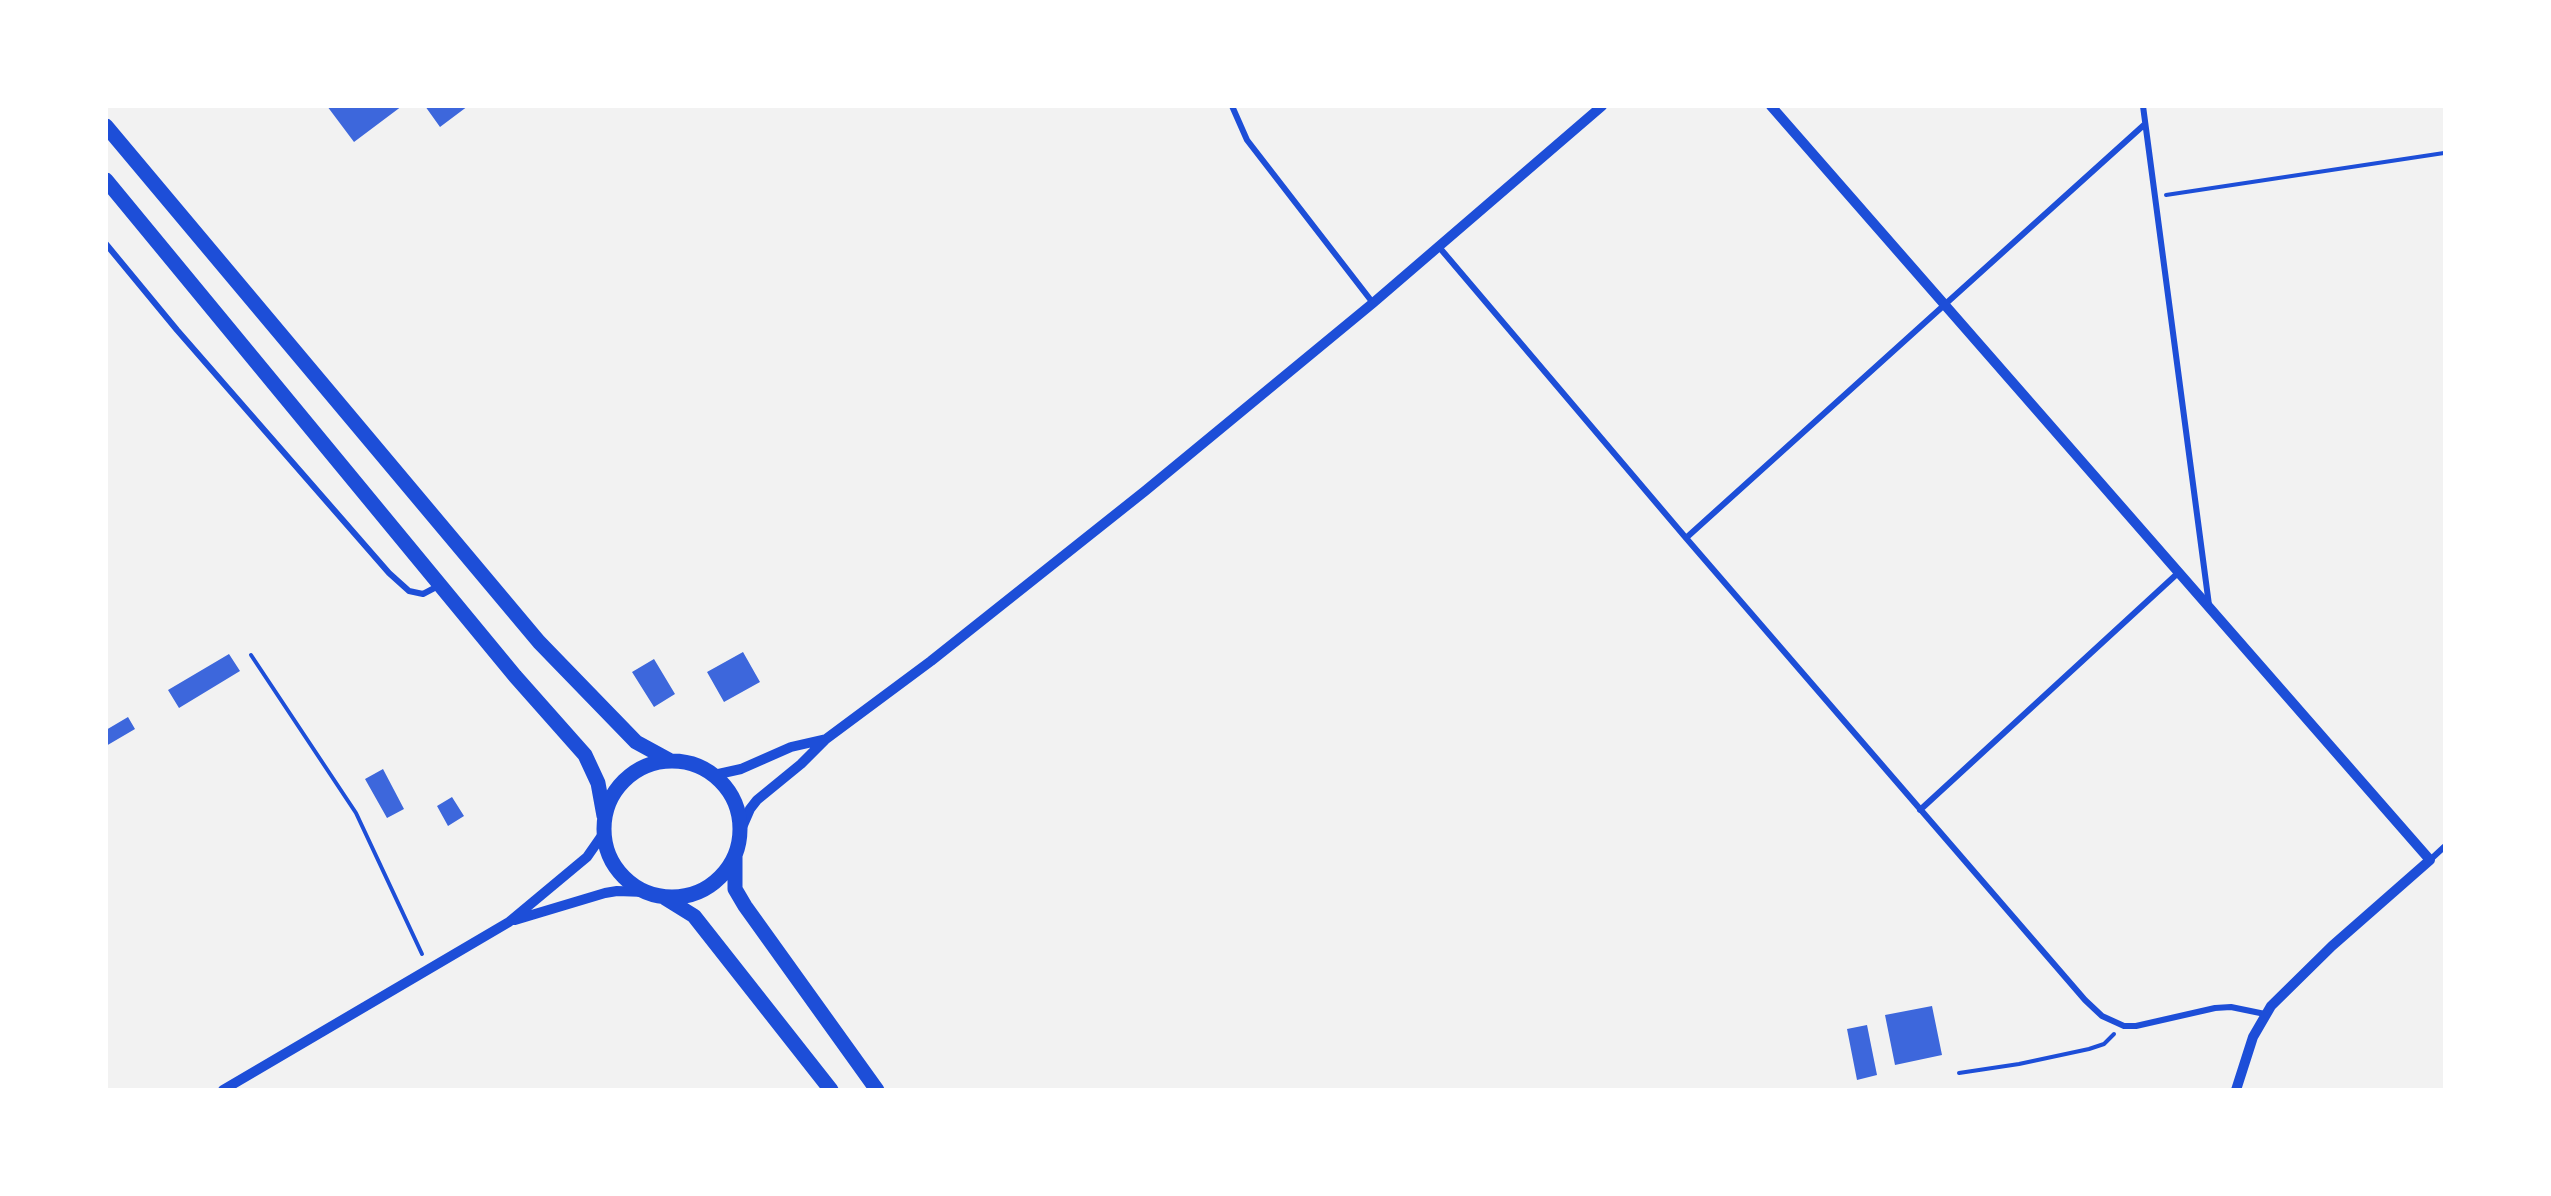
<!DOCTYPE html>
<style>
body{margin:0}
#map{position:relative;width:2551px;height:1196px;overflow:hidden;background:#f2f2f2;font-family:"DejaVu Sans",sans-serif}
canvas{display:block}
.frame{position:absolute;inset:0;border:108px solid #fff;pointer-events:none}
</style>
<div id="map">
<canvas width="2551" height="1196"></canvas>
<div class="frame"></div>
</div>
<script>
const c = document.querySelector('canvas').getContext('2d');
c.lineJoin = 'round';
function fill(path, color) {
  c.fillStyle = color;
  c.fill(path, 'evenodd');
}
function shape(rows) {
  const path = new Path2D();
  for (const r of rows) {
    if (r.length === 3) {
      path.moveTo(r[0] + r[2], r[1]);
      path.arc(r[0], r[1], r[2], 0, 2 * Math.PI);
      continue;
    }
    path.moveTo(r[0], r[1]);
    for (let i = 2; i < r.length; i += 2) path.lineTo(r[i], r[i + 1]);
  }
  return path;
}
function strokePath(path, color, width, dash) {
  c.strokeStyle = color;
  c.lineWidth = width;
  c.lineCap = dash ? 'butt' : 'round';
  c.setLineDash(dash || []);
  c.stroke(path);
}
fill(shape([
 [327,106,402,106,354,142],
 [425,106,468,106,440,127],
 [743,652,760,682,724,702,707,672],
 [229,654,240,671,179,708,168,690],
 [654,659,675,694,654,707,632,672],
 [128,717,135,729,106,746,106,730],
 [383,769,404,809,387,818,365,779],
 [452,797,464,816,448,826,437,806],
 [1932,1006,1942,1055,1895,1065,1885,1015],
 [1867,1025,1877,1075,1857,1080,1847,1029]
]), '#3d67dc');
strokePath(shape([
 [2166,195,2444,153],
 [251,655,356,813,422,954],
 [1959,1073,2019,1064,2089,1049,2104,1044,2114,1034]
]), '#1d4ed8', 4);
strokePath(shape([
 [1232,106,1247,140,1373,303],
 [2143,106,2209,605],
 [106,244,177,330,389,573,409,591,423,594,440,585],
 [1439,247,1686,538,2085,1000,2102,1016,2124,1026,2136,1026,2215,1008,2231,1007,2265,1014],
 [1686,538,2145,124],
 [1920,810,2178,573],
 [2430,860,2444,847]
]), '#1d4ed8', 6);
strokePath(shape([
 [1771,106,2430,860,2332,946,2271,1006,2253,1037,2236,1090],
 [714,775,741,769,791,747,826,739],
 [740,832,750,809,757,800,801,764,826,739,931,661,1145,491,1373,303,1602,106],
 [515,920,605,893,617,891,645,892],
 [223,1090,509,922,587,857,603,834]
]), '#1d4ed8', 10);
strokePath(shape([
 [106,126,539,642,636,742,669,760],
 [106,180,515,676,585,755,598,783,604,816],
 [672,829,68],
 [735,856,735,889,745,906,877,1090],
 [665,898,694,916,831,1090]
]), '#1d4ed8', 15);
</script>
